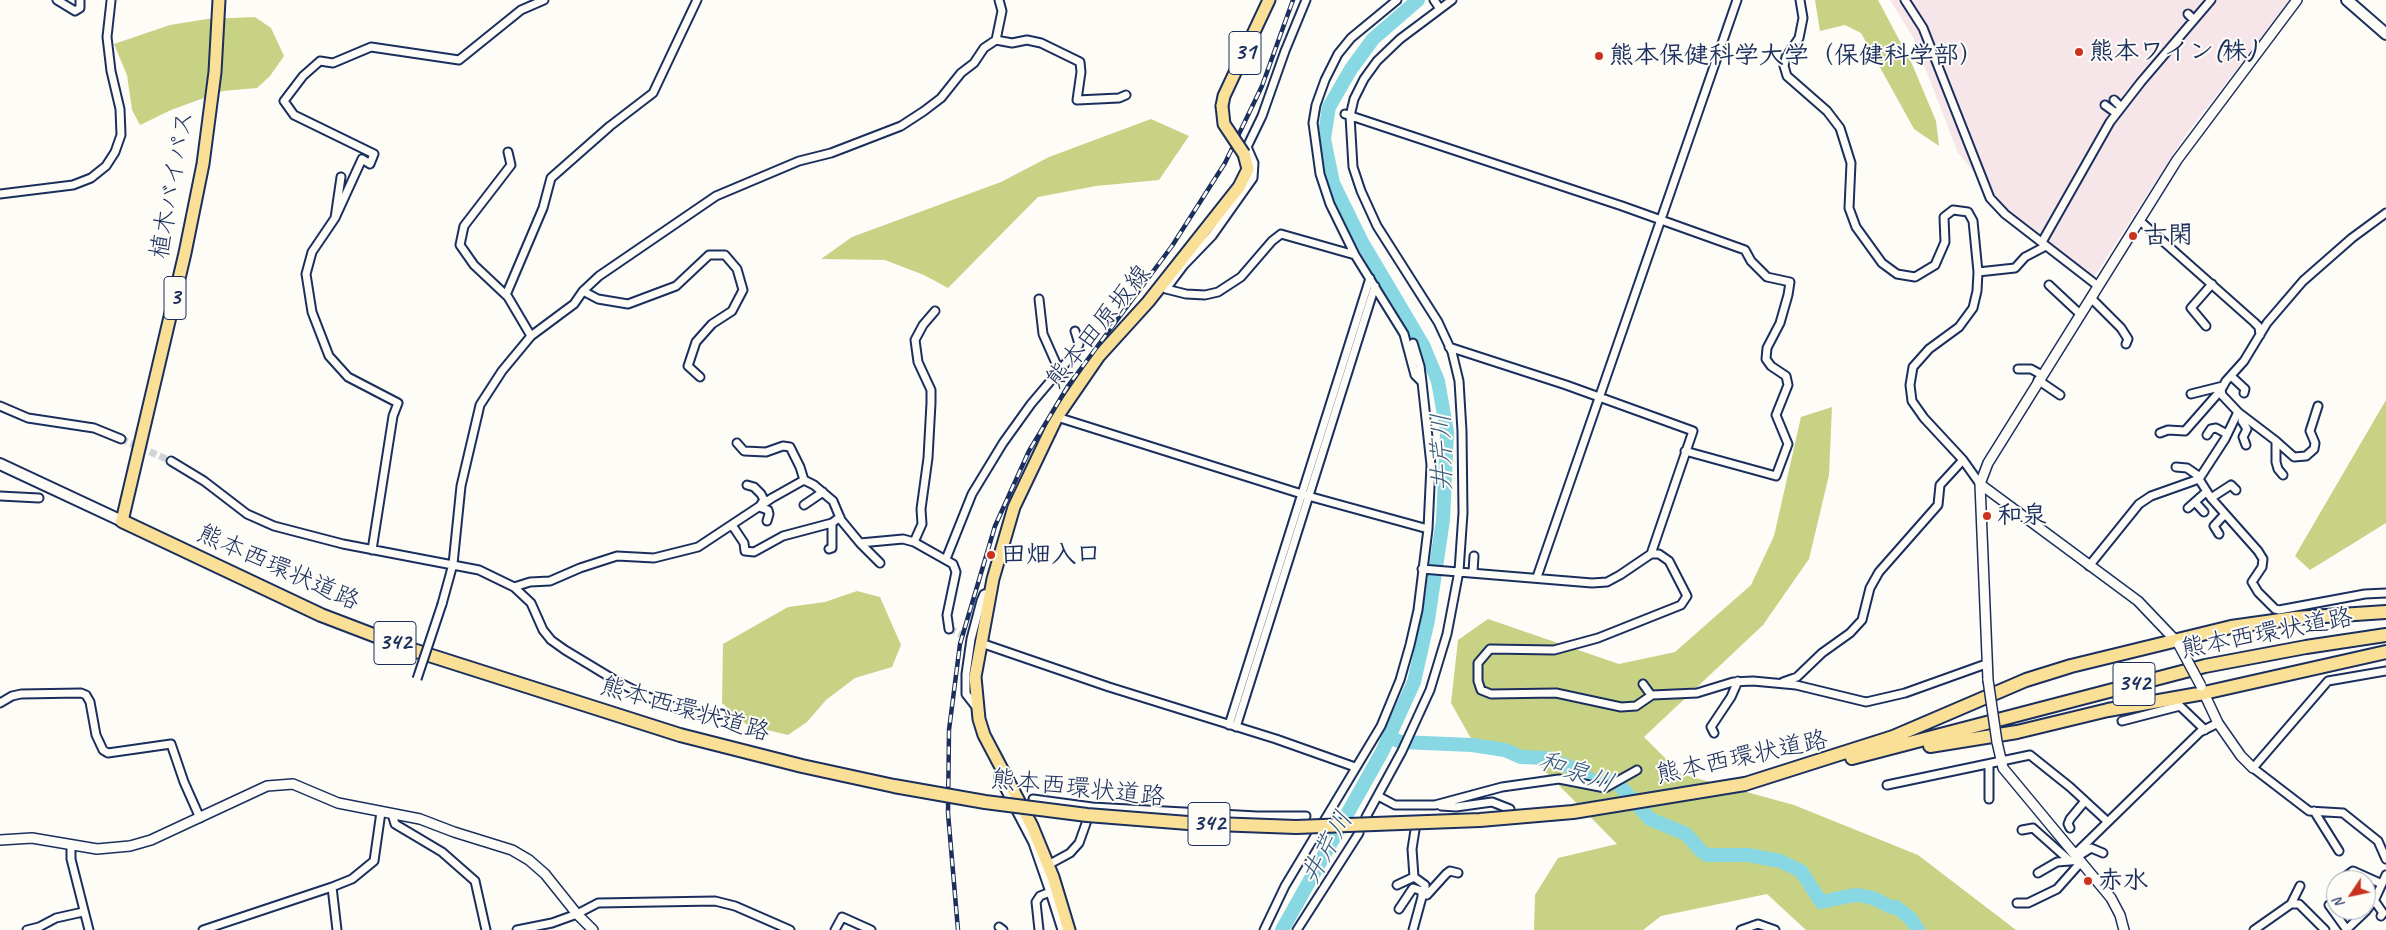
<!DOCTYPE html>
<meta charset="utf-8">
<style>
body{margin:0}
#map{position:relative;width:2386px;height:930px;overflow:hidden;background:#fdfcf7;font-family:Caveat,sans-serif}
canvas{display:block}
.north{position:absolute;left:2326px;top:870px;width:50px;height:50px;box-sizing:border-box;background:#fdfcf7;border:1px solid #a3aaba;border-radius:50%;rotate:236deg;font-size:14px;font-weight:700;line-height:20px;text-align:center;color:#1b2f5e}
.north::after{content:'';display:block;margin:auto;width:18px;height:22px;background:#c8321e;clip-path:polygon(50% 0,100% 100%,50% 72%,0 100%)}
</style>
<div id="map">
<canvas width="2386" height="930"></canvas>
<div class="north">N</div>
</div>
<script>
const c = document.querySelector('canvas').getContext('2d');
c.lineJoin = 'round';
function fill(path, color) {
  c.fillStyle = color;
  c.fill(path, 'evenodd');
}
function shape(rows) {
  const path = new Path2D();
  for (const r of rows) {
    path.moveTo(r[0], r[1]);
    for (let i = 2; i < r.length; i += 2) path.lineTo(r[i], r[i + 1]);
  }
  return path;
}
function strokePath(path, color, width, dash) {
  c.strokeStyle = color;
  c.lineWidth = width;
  c.lineCap = dash ? 'butt' : 'round';
  c.setLineDash(dash || []);
  c.stroke(path);
}
function label(font, color, halo, rows, align = 'center') {
  c.font = font + ' Caveat,"Klee One",sans-serif';
  c.lineWidth = 4;
  c.setLineDash([]);
  c.textBaseline = 'middle';
  c.strokeStyle = halo;
  c.fillStyle = color;
  for (const [text, x, y, turn = 0] of rows) {
    c.save();
    c.translate(x, y);
    c.rotate((+turn || 0) * Math.PI / 180);
    c.textAlign = isNaN(turn) ? turn : align;
    if (halo) c.strokeText(text, 0, 0);
    c.fillText(text, 0, 0);
    c.restore();
  }
}
fill(shape([
 [1890,0,2290,0,2185,136,2093,279,2001,205,1958,153,1914,39]
]), '#f6e6ea');
fill(shape([
 [1815,0,1878,0,1912,64,1936,121,1939,146,1914,129,1861,33,1845,25,1820,31],
 [255,17,271,28,284,56,270,76,257,88,223,91,171,110,140,125,132,110,127,75,114,44,170,25,207,19],
 [1151,119,1189,136,1159,180,1096,186,1038,197,948,288,924,275,885,260,821,259,852,237,1001,182,1049,157],
 [2386,400,2386,523,2310,570,2295,556],
 [1832,407,1829,475,1809,559,1763,625,1644,737,1681,774,1794,805,1918,855,2016,930,1806,930,1767,894,1661,916,1643,930,1534,930,1535,895,1558,858,1617,844,1526,752,1473,742,1451,703,1458,640,1488,619,1619,664,1675,652,1751,585,1774,536,1801,417],
 [857,591,880,597,901,645,892,667,855,678,826,700,807,722,788,735,747,725,722,703,723,644,788,607,825,602]
]), '#c7d285');
strokePath(shape([
 [1388,737,1401,742,1472,745,1505,750,1521,757,1548,758,1572,768,1595,782,1611,781,1619,785,1650,819,1686,834,1701,851,1707,855,1748,855,1780,861,1801,871,1821,902,1849,896,1858,895,1873,898,1891,907,1896,907,1910,918,1918,930],
 [1282,930,1382,752,1414,682,1428,620,1443,520,1447,432,1438,381,1423,345,1362,242,1333,183,1324,139,1329,107,1351,69,1373,39,1418,0]
]), '#88d8e4', 14);
strokePath(shape([
 [121,439,171,461],
 [949,629,971,639]
]), '#d0d3d8', 7, [7, 3.5]);
const minor = shape([
 [57,0,75,11,80,8,80,0],
 [1434,0,1438,6],
 [1800,0,1803,18,1799,38,1786,57,1784,66,1787,76,1827,111,1840,128,1851,163,1849,208,1856,227,1882,263,1897,274,1915,277,1935,265,1945,242,1944,217,1953,210,1968,212,1973,221,1978,272,1977,291,1973,308,1959,327,1929,349,1913,367,1910,385,1912,401,1924,418,1963,460,1980,484],
 [1905,0,1923,28,1990,198,2005,214,2098,286],
 [2188,14,2194,20],
 [996,40,1012,43,1027,40,1041,43,1080,62,1081,72,1077,100,1119,98,1126,95],
 [2114,100,2121,107],
 [2105,105,2116,113],
 [1345,114,1622,206,1745,250,1751,261,1767,277,1790,282,1788,295,1780,323,1767,348,1766,359,1771,366,1786,376,1788,385,1776,415,1788,444,1776,476,1685,451],
 [508,152,511,165,464,226,460,245,474,265,508,297,531,336],
 [341,177,335,218,312,252,306,274,312,312,329,356,348,377,398,403,393,416,372,550],
 [0,194,73,185,91,178,106,166,115,152,121,135,120,109,111,71,107,37,111,1],
 [2386,213,2352,238,2303,281,2267,323,2244,361,2226,381,2221,390,2222,395,2238,412,2225,439,2199,479,2211,498,2258,551,2263,559,2262,567,2252,582,2258,592,2275,609,2279,610,2365,594,2386,593],
 [335,218,362,159,370,164,374,154,294,115,284,101,303,76,320,61,333,63,371,47,459,60,521,10,544,0],
 [2139,220,2254,322,2259,327,2260,335],
 [2042,242,2110,122,2141,82,2211,0],
 [1355,255,1404,334,1415,375,1422,382,1431,465,1428,529],
 [1978,272,2015,268,2025,257,2046,246],
 [1162,284,1166,289,1186,294,1205,295,1218,292,1241,277,1272,241,1281,234,1355,255,1330,204,1320,174,1313,123,1316,105,1325,80,1338,54,1351,38,1397,0],
 [2049,285,2080,314],
 [1166,289,1184,265,1212,236,1253,178,1254,163,1247,147,1262,116,1285,51,1306,0],
 [583,291,598,299,628,304,676,286,709,255,725,255,737,269,743,290,732,311,712,324,696,342,688,366,700,377],
 [506,295,543,208,551,178,610,126,653,93,697,0],
 [2091,298,2121,328,2128,339,2126,344],
 [1039,299,1043,334,1059,370],
 [2206,326,2191,308,2212,284],
 [1413,343,1420,366,1422,382],
 [2018,369,2031,369,2042,375],
 [2231,376,2245,389,2244,393],
 [2038,380,2060,395],
 [2191,394,2223,386],
 [0,406,28,418,94,428,121,439],
 [2238,412,2276,441,2276,462,2278,469,2283,475],
 [2243,416,2242,421,2247,429,2243,437,2246,445],
 [1057,417,1308,496,1428,529,1418,610,1410,645,1400,680,1381,726,1285,886,1264,930],
 [2160,433,2168,430,2185,431,2221,390],
 [2207,435,2211,429,2216,428,2227,434],
 [2276,441,2294,457,2306,456,2314,449,2315,443,2310,431,2318,406],
 [737,443,744,451,766,452,783,446,790,447,800,467,804,480],
 [171,461,204,481,247,514,274,526,343,544,479,570,514,587,530,582,550,581,580,568,617,556,654,558,698,547,772,498,804,480,814,485,833,501,841,520,860,543,903,539,914,542,953,564,956,572,947,615,949,629],
 [2176,467,2187,468,2200,477],
 [747,485,754,487,761,494,764,500,759,507,768,510,769,514,767,521],
 [0,496,39,498],
 [2211,498,2231,485,2236,490],
 [2195,502,2204,512],
 [804,505,823,492],
 [2188,508,2206,492],
 [732,525,744,543,745,551,754,552,783,536,832,523],
 [2219,534,2214,526,2225,514],
 [914,542,922,524,921,509,928,458,931,403,931,390,918,362,915,340,923,325,935,311],
 [860,543,880,563],
 [829,549,832,548,832,523,840,517],
 [1651,554,1659,554,1669,561,1687,596,1681,605,1598,638,1554,650,1490,649,1478,663,1478,681,1481,690,1491,694,1556,693,1621,707,1636,706,1652,695,1697,693,1733,682,1753,681,1796,685,1866,702,1905,693,1986,664],
 [946,559,972,494,1003,443,1031,404,1076,351,1079,344,1075,331],
 [2089,566,2139,504,2151,496,2199,479],
 [1422,569,1592,583,1607,582,1620,575,1651,554,1693,431,1566,385,1449,347],
 [1473,572,1474,556],
 [1537,577,1737,0],
 [514,587,531,603,543,630,551,640,565,650,618,682,648,697,687,712,708,716,722,714],
 [442,604,453,564,461,486,480,405,502,371,531,336,574,304,583,291,599,276,716,196,799,161,831,153,901,126,924,111,941,98,961,73,974,63,984,48,996,40,1002,11,999,0],
 [981,643,1109,687,1276,739,1355,767],
 [2386,671,2328,681,2253,768,2309,811,2343,813,2378,841,2386,859],
 [1783,682,1797,677,1822,653,1850,633,1862,620,1870,588,1879,572,1938,505,1940,485,1963,460],
 [1643,684,1651,695],
 [0,703,12,696,21,694,81,693,86,695,90,702,96,735,103,750,108,753,171,744,184,782,200,818],
 [977,708,966,694,966,674,971,639,981,601,984,594,991,592],
 [2122,721,2180,706,2205,730],
 [1229,725,1370,278],
 [1236,727,1375,286],
 [1714,733,1711,727,1731,697,1738,681],
 [1989,764,1989,799],
 [1000,766,999,778,1033,843,1050,892],
 [1887,785,2030,755,2070,787,2108,822],
 [1378,796,1395,805,1435,805,1502,787,1559,779,1605,788,1637,770],
 [1033,799,1092,807],
 [1441,806,1456,807,1492,802,1510,809],
 [1091,810,1092,807,1257,816,1306,816],
 [2314,811,2339,851],
 [392,814,395,824,442,852,475,881,486,930],
 [1366,817,1402,751,1430,690,1447,634,1459,571,1463,513,1462,431,1459,381,1452,352,1438,322,1377,226,1361,191,1353,167,1350,116,1354,99,1364,79,1377,61,1400,39,1452,0],
 [2070,828,2068,824,2070,819,2085,801],
 [1415,830,1412,849,1414,877,1425,885,1425,895],
 [2022,830,2033,828,2070,861,2080,860],
 [71,845,71,859,89,930],
 [2075,854,2200,732,2218,723],
 [2080,855,2091,848,2103,853],
 [1048,865,1070,853,1079,843,1089,815],
 [2038,873,2057,862,2070,861],
 [2341,880,2353,871,2382,884],
 [1397,885,1414,877],
 [1427,895,1446,874,1450,871,1458,873],
 [2374,900,2383,913,2381,916],
 [2017,903,2028,903,2057,889,2081,862],
 [2291,904,2300,886],
 [2329,905,2347,930],
 [1399,909,1413,888,1422,891,1422,897,1413,930],
 [999,927,1003,930],
 [27,930,39,927,56,918,83,912],
 [203,930,332,887],
 [337,930,332,887,352,879,374,861,381,812],
 [517,930,552,923,577,914,598,903,715,901,735,906,790,930],
 [835,930,842,917,871,930],
 [1039,930,1036,902,1040,896,1050,892,1062,930],
 [1297,930,1359,833],
 [1741,930,1758,924,1775,930],
 [2254,930,2291,904,2299,904,2325,930],
 [2346,930,2366,911,2375,899,2386,875]
]);
const tertiary = shape([
 [1980,484,2138,601,2178,643],
 [1988,680,1980,484,1988,463,2177,160,2297,0],
 [2202,689,2218,723,2241,756,2253,768],
 [1997,742,2003,768,2111,898,2120,915,2124,930],
 [0,840,32,838,97,849,130,846,151,840,267,786,293,784,338,803,420,819,454,832,512,850,529,860,545,874,577,914,593,930]
]);
const secondary = shape([
 [2347,0,2386,34],
 [0,464,122,521]
]);
const primary = shape([
 [1222,106,1224,96,1269,0],
 [1069,930,1053,877,1032,826,984,735,979,719,975,677,993,579,1014,507,1057,417,1099,356,1148,302,1239,187,1248,169,1244,154]
]);
const trunk = shape([
 [122,521,185,253,203,164,215,72,219,0]
]);
const motorway = shape([
 [122,521,321,615,410,649,680,735],
 [1930,746,2017,732,2108,710,2204,693,2386,652],
 [1852,758,2205,666,2306,647,2386,635],
 [1745,784,1893,737,2026,680,2071,666,2231,627,2295,618,2386,612]
]);
strokePath(minor, '#1b2f5e', 11);
strokePath(tertiary, '#1b2f5e', 12);
strokePath(secondary, '#1b2f5e', 14);
strokePath(primary, '#1b2f5e', 15);
strokePath(trunk, '#1b2f5e', 15);
strokePath(motorway, '#1b2f5e', 16);
strokePath(minor, '#fdfcf7', 7);
strokePath(tertiary, '#fdfcf7', 9);
strokePath(secondary, '#fdfcf7', 10);
strokePath(primary, '#fadf96', 11);
strokePath(trunk, '#fadf96', 11);
strokePath(motorway, '#fadf96', 12);
const rail = shape([
 [958,930,948,813,949,730,960,644,995,526,1029,451,1068,386,1172,246,1225,163,1262,86,1293,0]
]);
strokePath(rail, '#1b2f5e', 4.5);
strokePath(rail, '#fdfcf7', 2.5, [8]);
const minorBridge = shape([
 [417,679,442,604]
]);
const tertiaryBridge = shape([
 [2179,645,2201,686],
 [1988,680,1997,742]
]);
const primaryBridge = shape([
 [1222,106,1224,124,1244,154]
]);
const motorwayBridge = shape([
 [680,735,802,766,894,786,985,802,1087,815,1188,823,1296,827,1480,820,1573,812,1745,784]
]);
strokePath(minorBridge, '#1b2f5e', 11, []);
strokePath(tertiaryBridge, '#1b2f5e', 12, []);
strokePath(primaryBridge, '#1b2f5e', 15, []);
strokePath(motorwayBridge, '#1b2f5e', 16, []);
strokePath(minorBridge, '#fdfcf7', 7);
strokePath(tertiaryBridge, '#fdfcf7', 9);
strokePath(primaryBridge, '#fadf96', 11);
strokePath(motorwayBridge, '#fadf96', 12);
for (const [x, y, r, color] of [
 [2079,52,5,"#c8321e"],
 [1599,56,5,"#c8321e"],
 [2133,236,5,"#c8321e"],
 [1987,516,5,"#c8321e"],
 [991,555,5,"#c8321e"],
 [2088,881,5,"#c8321e"]
]) {
  const dot = new Path2D();
  dot.arc(x, y, r, 0, 2 * Math.PI);
  c.fillStyle = color;
  c.fill(dot);
  strokePath(dot, '#fdfcf7', 2);
}
for (const [x, y, w] of [
 [1245,53,32],
 [175,298,22],
 [395,643,42],
 [2134,684,42],
 [1209,824,42]
]) {
  const box = new Path2D();
  box.roundRect(x - w / 2, y - 21.5, w, 43, 4);
  c.fillStyle = '#fdfcf7';
  c.fill(box);
  strokePath(box, '#1b2f5e', 1);
}
label('bold 24px', '#1b2f5e', null, [
 ["31",1245,53],
 ["3",175,298],
 ["342",395,643],
 ["342",2134,684],
 ["342",1209,824]
]);
label('bold 25px', '#1b2f5e', '#fdfcf7', [
 ["熊本ワイン(株)",2089,52],
 ["熊本保健科学大学（保健科学部）",1609,56],
 ["古閑",2143,236],
 ["和泉",1997,516],
 ["田畑入口",1001,555],
 ["赤水",2098,881]
], 'left');
label('25px', '#1b2f5e', '#fdfcf7', [
 ["植木バイパス",173,185,-80],
 ["熊本田原坂線",1099,327,-51],
 ["熊本西環状道路",278,568,24],
 ["熊本西環状道路",2267,634,-11],
 ["熊本西環状道路",685,710,16],
 ["熊本西環状道路",1742,758,-12],
 ["熊本西環状道路",1078,789,6]
]);
label('italic 26px', '#365980', '#fdfcf7', [
 ["井芹川",1443,452,-91],
 ["和泉川",1576,773,19],
 ["井芹川",1328,848,-61]
]);
</script>
